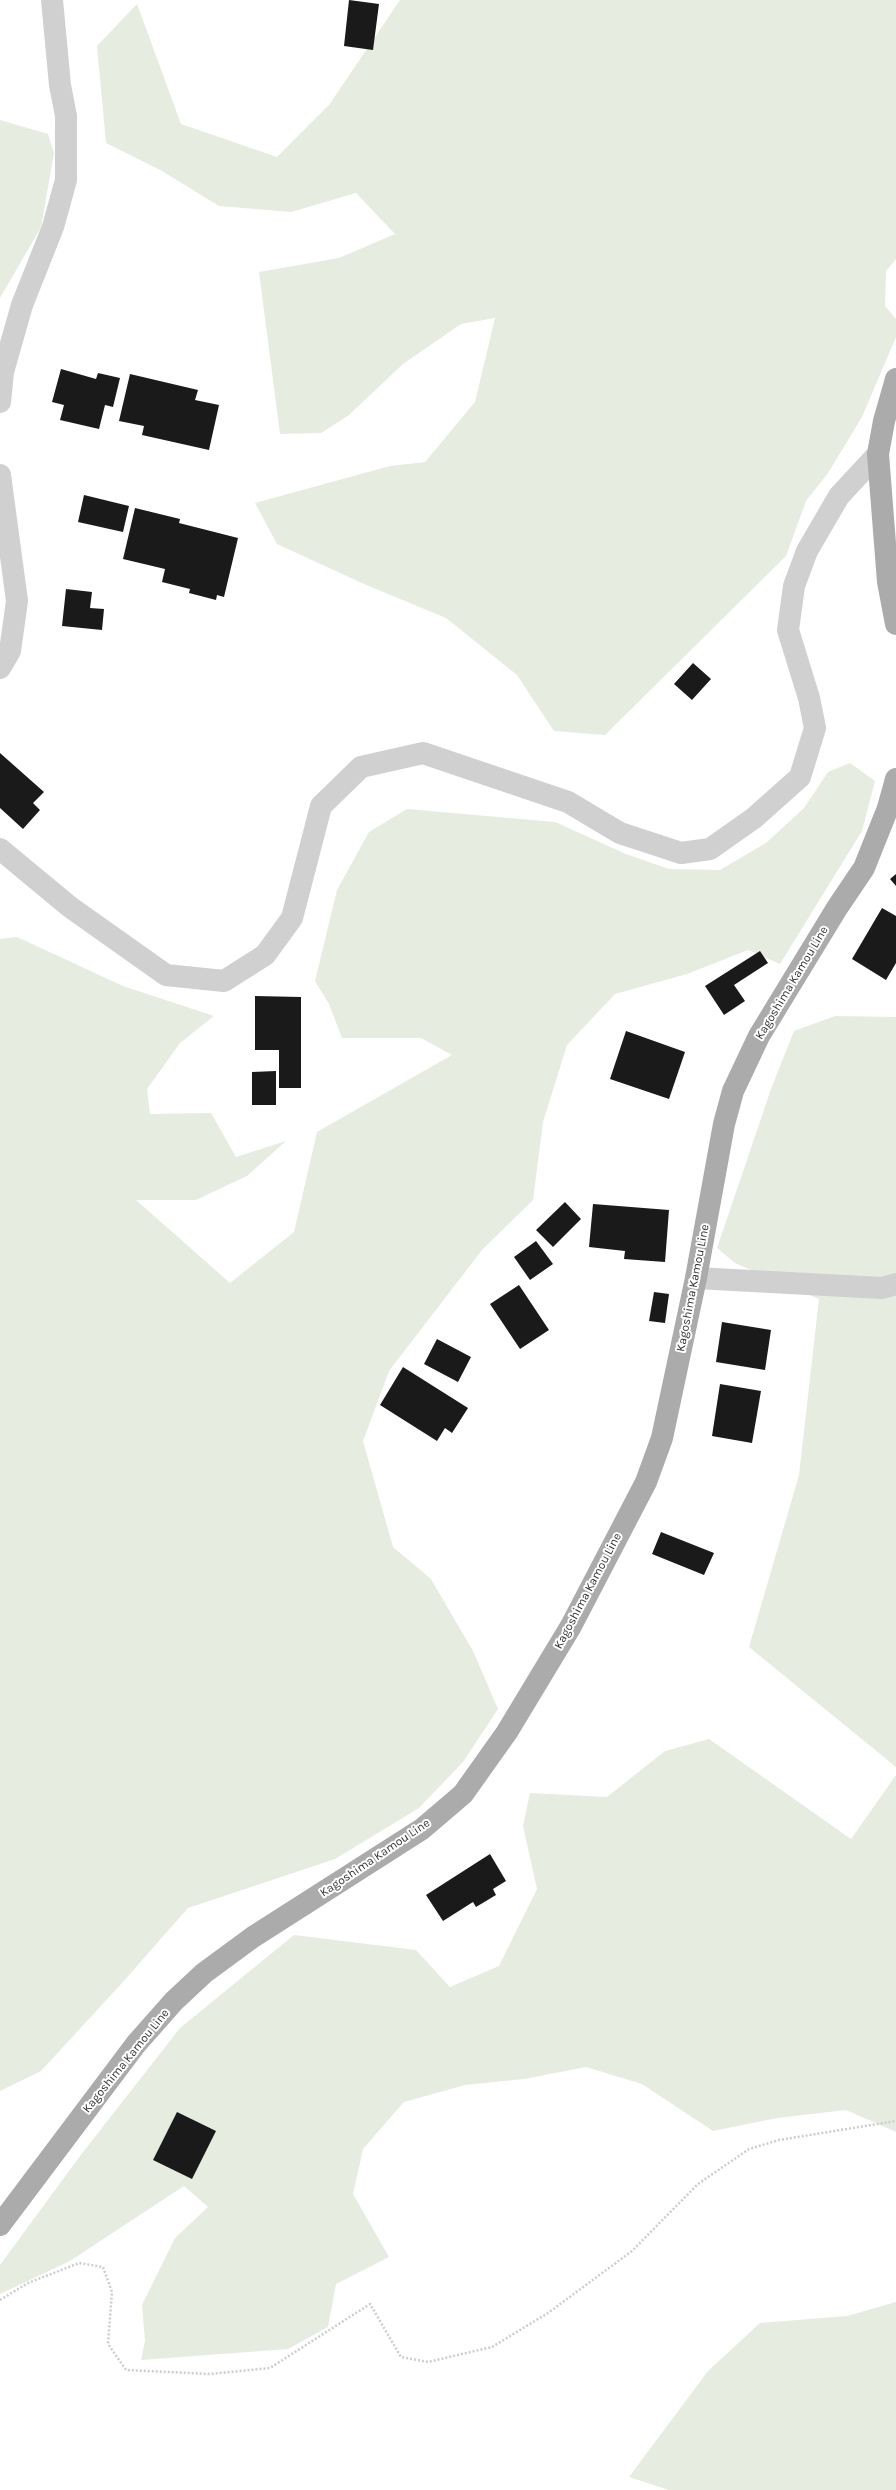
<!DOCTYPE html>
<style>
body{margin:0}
canvas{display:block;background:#fff}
</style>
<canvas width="896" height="2490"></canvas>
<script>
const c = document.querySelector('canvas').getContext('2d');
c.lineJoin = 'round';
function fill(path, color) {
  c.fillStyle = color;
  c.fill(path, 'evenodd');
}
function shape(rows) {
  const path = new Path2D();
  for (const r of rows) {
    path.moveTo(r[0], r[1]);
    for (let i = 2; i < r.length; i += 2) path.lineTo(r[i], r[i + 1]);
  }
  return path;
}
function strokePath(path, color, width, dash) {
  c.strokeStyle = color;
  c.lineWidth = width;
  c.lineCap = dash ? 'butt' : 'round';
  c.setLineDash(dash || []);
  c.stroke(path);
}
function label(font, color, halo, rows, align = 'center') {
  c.font = font + ' Karla,sans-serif';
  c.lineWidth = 4;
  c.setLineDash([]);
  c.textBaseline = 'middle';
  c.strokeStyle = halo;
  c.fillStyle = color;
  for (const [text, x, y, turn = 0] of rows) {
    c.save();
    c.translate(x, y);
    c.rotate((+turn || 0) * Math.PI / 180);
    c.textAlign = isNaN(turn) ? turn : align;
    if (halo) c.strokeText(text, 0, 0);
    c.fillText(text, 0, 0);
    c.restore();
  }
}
fill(shape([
 [400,0,896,0,896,259,886,271,885,306,896,319,896,337,862,417,828,473,806,501,786,556,605,735,554,731,517,675,446,618,364,584,277,544,255,503,390,466,425,462,475,402,495,318,461,324,403,364,349,415,321,433,280,434,259,272,339,258,395,234,356,193,291,212,219,206,162,171,106,143,97,46,137,4,181,124,277,157,329,105],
 [0,120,48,134,54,153,41,227,0,298],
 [850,763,875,781,862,831,780,964,748,950,687,974,615,994,567,1045,543,1122,533,1200,482,1250,389,1371,363,1441,393,1547,431,1579,473,1651,498,1709,463,1762,419,1808,335,1859,188,1908,122,1983,41,2071,0,2091,0,939,17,937,123,986,214,1016,180,1043,147,1089,150,1114,211,1113,236,1157,286,1141,247,1176,196,1200,136,1200,230,1283,294,1232,317,1132,452,1055,421,1038,342,1038,329,1004,315,981,337,890,369,832,407,809,555,822,626,854,669,869,720,870,766,843,804,808,828,772],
 [835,1016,896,1017,896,1767,749,1647,799,1475,819,1299,735,1263,717,1248,771,1089,794,1031],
 [709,1739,851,1839,896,1775,896,2132,846,2110,777,2118,713,2131,642,2084,586,2067,524,2079,465,2085,404,2102,363,2149,353,2194,389,2257,336,2284,328,2327,288,2349,141,2360,145,2341,142,2305,175,2238,208,2207,184,2186,70,2261,0,2294,0,2265,80,2156,180,2028,294,1935,416,1950,450,1987,499,1966,537,1889,523,1826,530,1793,607,1797,665,1751],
 [896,2302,896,2490,669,2490,629,2477,708,2371,760,2323,847,2316]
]), '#e6ecdf');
fill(shape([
 [349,0,379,4,373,50,344,46],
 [61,369,96,379,98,373,120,378,113,407,105,405,99,429,60,420,64,405,52,402],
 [130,374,198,390,195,400,219,405,209,450,142,435,144,426,119,421],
 [84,495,129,506,123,532,78,522],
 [135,508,180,519,179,523,238,538,224,597,217,595,216,600,189,593,190,589,162,582,165,569,123,559],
 [66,589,92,592,90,608,104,609,102,630,62,626],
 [693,663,711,679,692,700,674,684],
 [0,753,44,792,33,803,40,810,23,829,0,808],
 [896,874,896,886,890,879],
 [882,908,896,916,896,963,886,980,852,959],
 [760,951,768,963,734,985,745,1001,724,1015,705,986],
 [255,996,301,997,301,1088,279,1088,279,1050,255,1050],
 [626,1031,685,1052,669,1099,610,1079],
 [276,1071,276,1105,252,1105,252,1072],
 [565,1202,581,1219,553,1247,536,1230],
 [593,1204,669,1210,665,1262,624,1259,625,1251,589,1247],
 [536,1241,553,1264,530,1280,514,1257],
 [519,1285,549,1330,520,1349,490,1304],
 [654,1292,669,1294,665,1323,649,1321],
 [722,1322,771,1330,765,1370,716,1362],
 [437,1339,471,1357,458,1382,424,1364],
 [403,1367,468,1408,452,1433,445,1428,437,1441,380,1405],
 [720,1384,761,1391,752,1443,712,1436],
 [661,1532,714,1553,704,1575,652,1554],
 [490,1854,506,1881,493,1889,496,1895,476,1907,473,1902,443,1921,426,1895],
 [177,2112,216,2131,192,2179,153,2160]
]), '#1a1a1a');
strokePath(shape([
 [0,2300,28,2283,79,2263,103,2267,112,2292,108,2344,126,2370,210,2374,270,2368,370,2304,401,2357,428,2362,492,2347,548,2313,632,2251,698,2184,749,2149,779,2140,896,2121]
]), '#cdcdcd', 2.5, [2, 2]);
strokePath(shape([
 [0,402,3,372,22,305,53,227,66,180,66,116,60,85,52,0],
 [0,475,17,601,10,651,0,668],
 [0,849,70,907,166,975,224,981,265,955,292,918,321,806,361,767,423,753,568,802,620,833,681,853,710,849,754,818,800,777,815,728,809,698,788,630,794,586,807,551,839,496,878,454],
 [696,1278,882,1288,896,1284]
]), '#d0d0d0', 22);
strokePath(shape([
 [896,379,884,421,878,454,888,582,896,624],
 [0,2225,136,2044,174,2001,204,1973,253,1937,422,1829,463,1794,507,1732,571,1626,646,1482,662,1438,696,1278,724,1124,733,1091,759,1036,837,908,864,868,888,808,896,779]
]), '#ababab', 22);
label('12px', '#333', '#fff', [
 ["Kagoshima Kamou Line",792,983,-59],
 ["Kagoshima Kamou Line",693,1288,-79],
 ["Kagoshima Kamou Line",588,1591,-62],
 ["Kagoshima Kamou Line",375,1858,-34],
 ["Kagoshima Kamou Line",126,2061,-51]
]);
</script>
